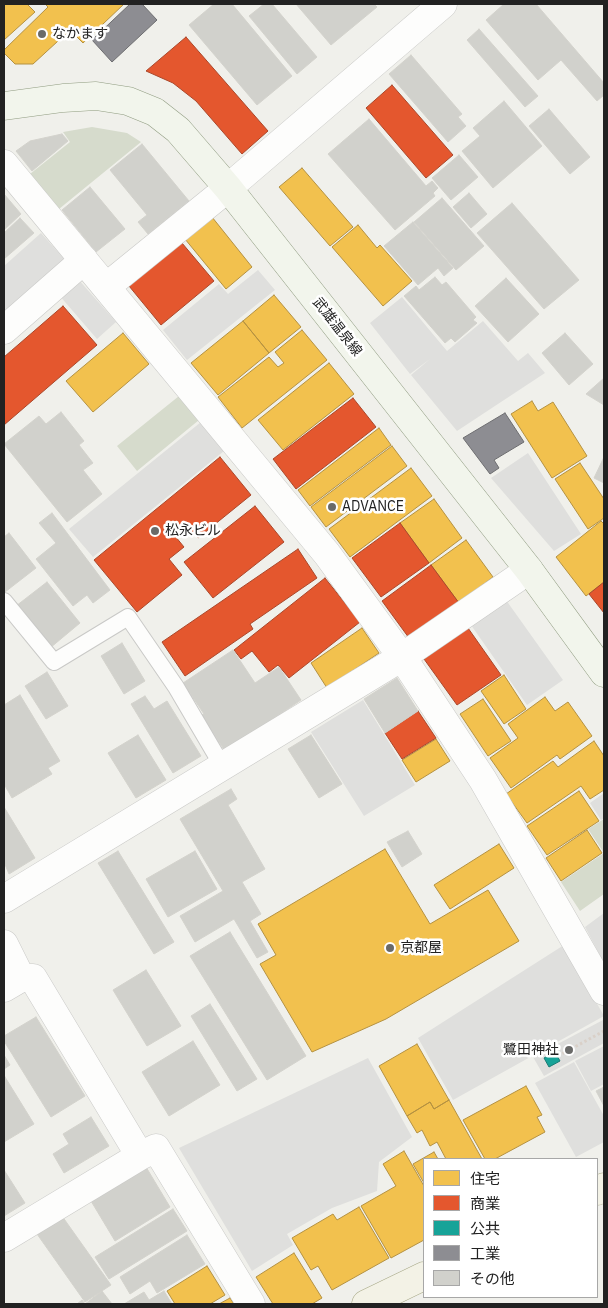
<!DOCTYPE html>
<meta charset="utf-8">
<style>
body{margin:0}
#map{position:relative;width:608px;height:1308px;overflow:hidden;background:#f0f0eb;font-family:"IBM Plex Sans","Noto Sans JP",sans-serif}
canvas{display:block}
.frame{position:absolute;inset:0;border:5px solid #222;pointer-events:none}
.legend{position:absolute;left:423px;top:1158px;width:175px;height:140px;box-sizing:border-box;background:#fff;border:1px solid #a7a7a7;margin:0;padding:6px 9px;list-style:none;font-size:15px;color:#222}
.legend li{display:flex;align-items:center;gap:10px;height:25px}
.legend b{width:25px;border:1px solid #a7a7a7}
</style>
<div id="map">
<canvas width="608" height="1308"></canvas>
<div class="frame"></div>
<ul class="legend">
<li><b style="height:14px;background:#f2c14e"></b>住宅</li>
<li><b style="height:14px;background:#e4572e"></b>商業</li>
<li><b style="height:14px;background:#17a398"></b>公共</li>
<li><b style="height:14px;background:#8d8d92"></b>工業</li>
<li><b style="height:14px;background:#d1d1cc"></b>その他</li>
</ul>
</div>
<script>
const c = document.querySelector('canvas').getContext('2d');
c.lineJoin = 'round';
function fill(path, color) {
  c.fillStyle = color;
  c.fill(path, 'evenodd');
}
function shape(rows) {
  const path = new Path2D();
  for (const r of rows) {
    path.moveTo(r[0], r[1]);
    for (let i = 2; i < r.length; i += 2) path.lineTo(r[i], r[i + 1]);
  }
  return path;
}
function strokePath(path, color, width, dash) {
  c.strokeStyle = color;
  c.lineWidth = width;
  c.lineCap = dash ? 'butt' : 'round';
  c.setLineDash(dash || []);
  c.stroke(path);
}
function label(font, color, halo, rows, align = 'center') {
  c.font = font + ' "IBM Plex Sans","Noto Sans JP",sans-serif';
  c.lineWidth = 5;
  c.setLineDash([]);
  c.textBaseline = 'middle';
  c.strokeStyle = halo;
  c.fillStyle = color;
  for (const [text, x, y, turn = 0] of rows) {
    c.save();
    c.translate(x, y);
    c.rotate((+turn || 0) * Math.PI / 180);
    c.textAlign = isNaN(turn) ? turn : align;
    if (halo) c.strokeText(text, 0, 0);
    c.fillText(text, 0, 0);
    c.restore();
  }
}
fill(shape([
 [603,1020,604,1043,544,1076,533,1057]
]), '#dededc');
fill(shape([
 [92,127,127,133,141,142,59,209,30,174,70,142,63,132],
 [179,396,199,420,137,471,117,446],
 [604,819,604,894,580,911,561,882,604,853,588,829]
]), '#d6dbcc');
fill(shape([
 [41,233,65,260,4,315,4,266],
 [258,270,275,290,187,360,163,330,219,284,228,294],
 [78,279,116,322,97,339,59,295],
 [402,297,447,351,483,321,518,361,528,353,545,373,457,431,411,375,430,359,410,374,370,323],
 [201,422,224,451,93,557,69,529],
 [528,453,581,534,554,551,491,478],
 [506,600,563,680,527,705,471,625],
 [363,700,415,785,364,816,311,732],
 [604,793,604,818,601,820,590,803],
 [604,913,604,963,585,927],
 [564,945,604,1016,453,1100,418,1038],
 [604,1046,604,1084,591,1091,575,1061],
 [368,1058,412,1137,379,1162,377,1191,332,1208,287,1234,293,1245,252,1271,179,1148],
 [574,1062,604,1116,604,1142,576,1157,535,1083]
]), '#dfdfdd');
const homes = shape([
 [4,4,27,4,35,12,4,40,4,4],
 [45,4,124,4,83,43,70,30,33,64,15,64,4,53,4,50,48,7,45,4],
 [302,168,353,227,330,246,279,187,302,168],
 [212,217,252,267,226,289,185,239,212,217],
 [358,225,377,248,380,245,412,281,383,306,332,247,358,225],
 [274,295,301,327,269,353,243,321,274,295],
 [243,321,269,353,218,395,191,363,243,321],
 [302,330,327,360,242,428,218,397,269,357,278,367,284,363,275,352,302,330],
 [123,333,149,364,93,412,66,381,123,333],
 [329,363,354,394,283,450,258,420,329,363],
 [532,401,538,411,553,402,587,456,552,478,511,414,532,401],
 [379,428,391,445,310,506,298,490,379,428],
 [392,446,407,466,326,527,311,507,392,446],
 [580,463,604,499,604,518,588,529,555,479,580,463],
 [411,468,432,496,350,557,329,529,411,468],
 [434,499,462,538,429,563,400,523,434,499],
 [601,521,604,524,604,582,586,596,556,557,601,521],
 [466,540,493,577,459,603,431,565,466,540],
 [362,628,379,653,327,688,311,663,362,628],
 [504,675,526,709,504,724,481,691,504,675],
 [545,697,555,711,568,702,592,736,560,759,557,755,511,788,490,758,518,738,508,724,545,697],
 [483,699,511,741,488,756,460,714,483,699],
 [436,739,450,761,416,782,402,760,436,739],
 [594,741,604,756,604,790,590,799,581,786,527,823,506,794,553,761,558,767,594,741],
 [579,791,599,821,547,855,527,826,579,791],
 [587,830,602,853,561,881,546,858,587,830],
 [499,844,514,868,450,909,434,885,499,844],
 [385,849,430,924,488,890,519,941,386,1019,312,1052,260,964,276,955,258,924,385,849],
 [417,1044,449,1100,434,1109,430,1102,407,1116,379,1066,417,1044],
 [526,1086,542,1115,537,1117,545,1132,495,1159,485,1159,463,1120,526,1086],
 [449,1100,482,1159,446,1159,437,1142,430,1146,422,1130,417,1133,407,1116,430,1102,434,1109,449,1100],
 [404,1151,424,1186,424,1240,391,1258,361,1206,396,1186,383,1164,404,1151],
 [434,1152,438,1159,424,1159,424,1183,413,1164,434,1152],
 [359,1207,389,1258,332,1290,318,1266,311,1270,292,1238,333,1214,337,1220,359,1207],
 [294,1253,322,1298,312,1304,273,1304,256,1277,294,1253],
 [207,1266,225,1295,210,1304,175,1304,167,1291,207,1266],
 [230,1298,234,1304,219,1304,230,1298]
]);
fill(homes, '#f2c14e');
strokePath(homes, '#b49141', 1);
const shops = shape([
 [186,37,268,131,242,154,196,101,173,83,146,71,186,37],
 [392,85,453,155,426,178,366,108,392,85],
 [182,243,214,281,161,325,129,286,182,243],
 [63,306,97,345,4,425,4,357,63,306],
 [353,398,376,427,296,489,273,459,353,398],
 [220,457,251,495,198,538,187,526,175,536,184,547,169,559,182,575,137,612,94,560,220,457],
 [255,506,284,542,213,598,184,562,255,506],
 [400,523,429,563,381,597,352,558,400,523],
 [298,549,317,578,250,624,253,629,185,676,162,642,298,549],
 [431,565,459,603,409,638,382,601,431,565],
 [325,578,360,622,289,678,278,665,269,672,252,651,241,659,234,650,325,578],
 [604,582,604,613,589,594,604,582],
 [468,628,501,675,457,705,424,659,468,628],
 [418,711,436,738,402,759,385,733,418,711]
]);
fill(shops, '#e4572e');
strokePath(shops, '#aa472a', 1);
const public = shape([
 [555,1052,560,1061,549,1067,544,1058,555,1052]
]);
fill(public, '#17a398');
strokePath(public, '#1a7c75', 1);
const industry = shape([
 [130,4,142,4,157,20,112,62,92,40,130,4],
 [505,413,524,442,494,460,499,468,490,474,463,438,505,413]
]);
fill(industry, '#8d8d92');
strokePath(industry, '#6d6d70', 1);
const building = shape([
 [214,4,232,4,292,76,257,105,189,25,214,4],
 [264,4,272,4,317,57,297,74,249,16,264,4],
 [296,4,374,4,377,7,331,45,296,4],
 [504,4,536,4,604,83,604,95,597,101,561,60,538,80,486,20,504,4],
 [479,29,538,96,525,107,467,40,479,29],
 [411,55,462,114,458,117,466,126,448,142,389,74,411,55],
 [504,101,542,146,493,188,462,151,480,136,473,128,504,101],
 [549,109,590,157,570,174,529,126,549,109],
 [369,119,426,186,432,181,438,188,433,193,435,196,395,230,328,154,369,119],
 [62,134,68,141,32,171,16,151,30,141,62,134],
 [142,144,189,201,148,234,138,222,147,215,110,170,142,144],
 [459,155,478,177,451,200,432,178,459,155],
 [90,187,125,229,96,252,62,210,90,187],
 [469,193,487,214,471,228,453,207,469,193],
 [4,194,21,214,4,230,4,194],
 [442,198,484,246,456,270,414,222,442,198],
 [512,203,579,280,544,309,477,233,512,203],
 [20,218,34,233,4,259,4,233,20,218],
 [413,222,453,268,444,276,438,268,418,285,384,246,413,222],
 [435,277,442,285,446,282,476,317,473,320,477,323,455,342,451,338,445,343,404,296,416,286,419,290,435,277],
 [506,278,539,314,508,342,475,306,506,278],
 [565,333,593,364,569,385,542,353,565,333],
 [604,378,604,405,586,394,604,378],
 [61,412,84,441,79,445,93,463,83,470,102,494,67,522,4,444,39,416,46,424,61,412],
 [604,457,604,483,594,478,604,457],
 [52,513,110,590,93,603,87,595,73,606,36,559,56,543,39,523,52,513],
 [9,533,36,568,5,592,4,537,9,533],
 [47,582,80,623,50,648,16,606,47,582],
 [122,643,145,681,124,694,101,656,122,643],
 [233,650,255,683,279,667,301,700,225,751,201,715,204,714,183,683,233,650],
 [47,672,68,706,46,719,25,686,47,672],
 [397,678,418,711,385,733,364,699,397,678],
 [20,695,60,761,48,768,52,774,12,798,4,784,4,705,20,695],
 [145,696,154,709,167,701,201,756,173,773,131,704,145,696],
 [138,735,166,780,136,798,108,753,138,735],
 [311,735,342,784,319,798,288,749,311,735],
 [231,789,237,799,228,805,265,869,242,882,261,914,250,921,268,952,257,958,234,919,195,942,180,916,223,891,180,819,231,789],
 [4,807,35,858,9,874,4,862,4,807],
 [408,831,422,854,402,867,387,842,408,831],
 [118,851,174,942,154,954,98,863,118,851],
 [195,851,217,889,168,917,146,879,195,851],
 [230,932,306,1056,267,1080,190,956,230,932],
 [146,970,181,1026,147,1046,113,990,146,970],
 [210,1004,257,1079,237,1091,191,1016,210,1004],
 [36,1017,85,1096,51,1117,4,1041,4,1036,36,1017],
 [193,1041,220,1085,169,1116,142,1072,193,1041],
 [4,1055,10,1065,4,1069,4,1055],
 [5,1077,34,1124,4,1142,4,1078,5,1077],
 [604,1087,604,1106,596,1091,604,1087],
 [91,1117,109,1146,64,1173,53,1154,69,1144,63,1134,91,1117],
 [143,1162,170,1207,115,1241,88,1196,143,1162],
 [4,1170,25,1203,4,1216,4,1170],
 [173,1209,187,1231,109,1279,95,1257,173,1209],
 [62,1216,111,1285,85,1302,37,1234,62,1216],
 [187,1235,205,1264,157,1293,150,1281,130,1294,120,1277,187,1235],
 [102,1291,112,1304,77,1304,82,1300,85,1304,102,1291],
 [164,1291,172,1304,124,1304,144,1292,149,1300,164,1291]
]);
fill(building, '#d1d1cc');
strokePath(building, '#d3d2cc', 1);
const service = shape([
 [4,601,54,662,128,617,176,687,223,767]
]);
const minor = shape([
 [4,164,327,554,402,657,483,780,604,991],
 [106,287,228,188,443,4],
 [4,330,84,260],
 [4,899,402,657,529,570],
 [4,944,21,978],
 [4,988,21,978,33,978,140,1156,156,1148,251,1304],
 [4,1238,140,1156]
]);
const secondary = shape([
 [4,106,63,98,96,96,128,101,155,112,178,130,228,188,529,570,604,673]
]);
const primary = shape([
 [597,1191,604,1187],
 [366,1304,424,1276]
]);
strokePath(service, '#c9c9c7', 18);
strokePath(minor, '#c9c9c7', 29);
strokePath(secondary, '#909c81', 29);
strokePath(primary, '#a6a786', 29);
strokePath(shape([
 [558,1056,604,1031]
]), '#d9d0c8', 3, [2.5, 2.5]);
strokePath(service, '#fdfdfc', 16);
strokePath(minor, '#fdfdfc', 28);
strokePath(secondary, '#f2f5ec', 28);
strokePath(primary, '#f3f2e6', 28);
for (const [x, y, r, color] of [
 [42,34,5,"#6a6a68"],
 [332,507,5,"#6a6a68"],
 [155,531,5,"#6a6a68"],
 [390,948,5,"#6a6a68"],
 [569,1050,5,"#6a6a68"]
]) {
  const dot = new Path2D();
  dot.arc(x, y, r, 0, 2 * Math.PI);
  c.fillStyle = color;
  c.fill(dot);
  strokePath(dot, '#fff', 2);
}
label('14px', '#222', '#fff', [
 ["なかます",52,34],
 ["ADVANCE",342,507],
 ["松永ビル",165,531],
 ["京都屋",400,948],
 ["鷺田神社",559,1050,"right"]
], 'left');
label('14px', '#222', '#fff', [
 ["武雄温泉線",337,327,52]
]);
</script>
